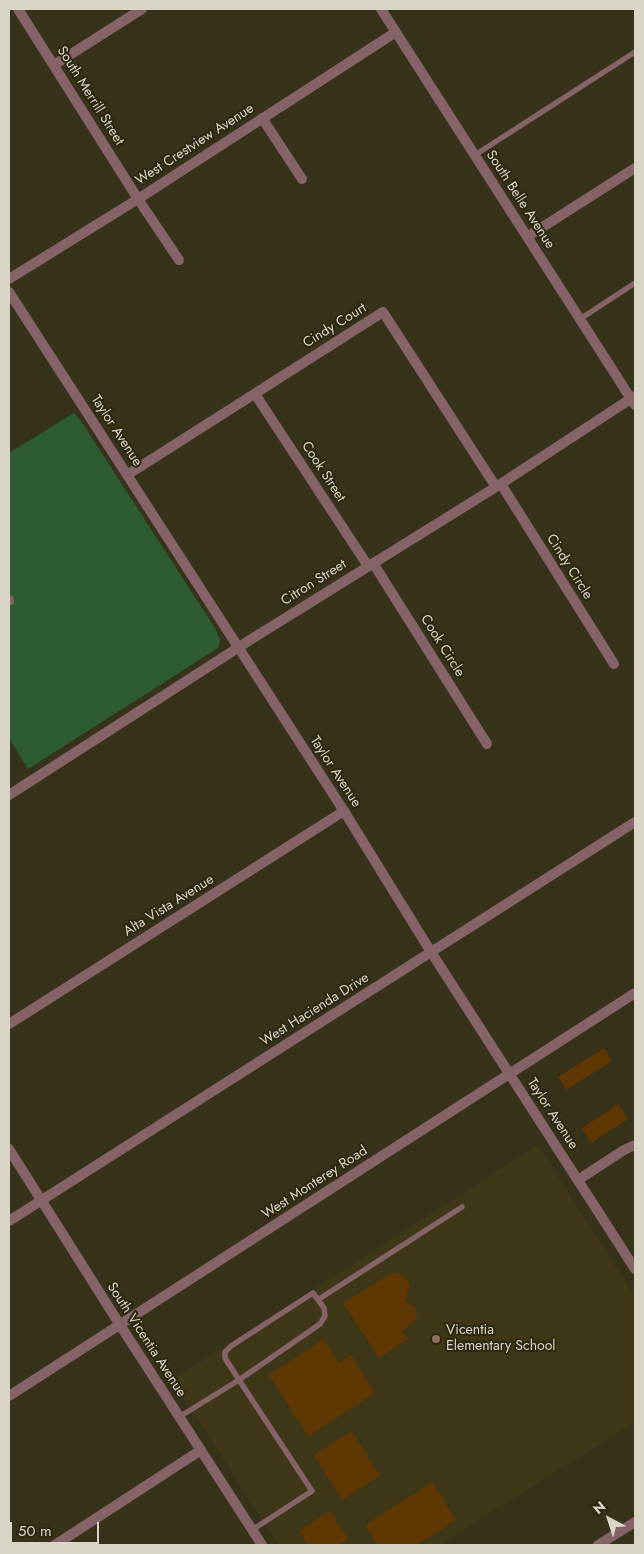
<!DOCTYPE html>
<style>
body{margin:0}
#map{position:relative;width:644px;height:1554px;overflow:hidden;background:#37321a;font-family:Jost,sans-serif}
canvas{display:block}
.frame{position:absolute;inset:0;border:10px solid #d8d5c7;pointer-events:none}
.north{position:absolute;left:584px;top:1494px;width:50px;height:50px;-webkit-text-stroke:4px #2d2810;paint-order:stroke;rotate:320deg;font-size:14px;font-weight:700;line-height:20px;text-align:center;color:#d8d5c7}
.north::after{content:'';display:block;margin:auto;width:18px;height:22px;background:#d8d5c7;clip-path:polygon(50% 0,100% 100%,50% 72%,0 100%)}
.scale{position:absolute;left:10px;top:1522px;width:89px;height:22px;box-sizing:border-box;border:2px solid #d8d5c7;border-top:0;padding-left:6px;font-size:15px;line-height:18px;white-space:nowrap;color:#d8d5c7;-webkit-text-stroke:4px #2d2810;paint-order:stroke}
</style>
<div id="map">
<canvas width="644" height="1554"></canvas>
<div class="frame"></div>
<div class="north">N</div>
<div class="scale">50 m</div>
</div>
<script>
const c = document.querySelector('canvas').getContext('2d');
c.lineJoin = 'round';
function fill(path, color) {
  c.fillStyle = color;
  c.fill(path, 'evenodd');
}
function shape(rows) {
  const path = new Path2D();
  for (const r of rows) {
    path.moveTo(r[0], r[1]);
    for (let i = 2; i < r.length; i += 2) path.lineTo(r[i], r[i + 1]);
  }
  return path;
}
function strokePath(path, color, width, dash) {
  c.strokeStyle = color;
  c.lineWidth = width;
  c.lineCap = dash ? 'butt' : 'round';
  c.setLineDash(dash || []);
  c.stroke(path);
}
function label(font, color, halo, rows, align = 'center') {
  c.font = font + ' Jost,sans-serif';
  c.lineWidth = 4;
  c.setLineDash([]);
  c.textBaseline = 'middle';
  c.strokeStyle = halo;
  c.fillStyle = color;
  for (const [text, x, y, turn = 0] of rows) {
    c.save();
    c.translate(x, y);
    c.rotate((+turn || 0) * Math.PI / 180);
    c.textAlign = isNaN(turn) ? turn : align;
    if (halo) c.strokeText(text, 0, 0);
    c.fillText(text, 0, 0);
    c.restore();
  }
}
fill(shape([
 [538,1145,635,1297,635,1422,439,1545,279,1545,172,1380]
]), '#3e3818');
fill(shape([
 [74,413,81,421,215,628,220,640,218,648,28,769,9,738,9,453]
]), '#2d5c33');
fill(shape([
 [604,1048,612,1061,566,1090,558,1077],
 [618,1104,628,1119,591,1143,582,1128],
 [392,1273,400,1274,408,1280,410,1286,405,1301,415,1308,417,1316,415,1321,402,1331,408,1339,379,1358,343,1303],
 [324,1339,339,1363,351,1355,375,1393,308,1436,269,1375],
 [352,1431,380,1476,342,1500,314,1455],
 [432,1482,456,1520,417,1545,378,1545,365,1525],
 [330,1511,348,1539,338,1545,308,1545,299,1531]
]), '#5f3703');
strokePath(shape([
 [475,155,635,52],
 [580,319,635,283],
 [313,1293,324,1308,325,1316,320,1324,239,1380,225,1358,225,1352,231,1346,313,1293],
 [319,1299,462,1207],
 [179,1417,239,1380,312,1491,252,1530]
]), '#866368', 5.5);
strokePath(shape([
 [18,9,138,199,179,260],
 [381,9,635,405],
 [54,65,142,9],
 [262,118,302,179],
 [527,237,635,168],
 [9,279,138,199,396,32],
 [255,394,368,566],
 [127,475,383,312,496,487],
 [501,484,614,664],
 [373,563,487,744],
 [9,600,9,601],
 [9,795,250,640,496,487,635,396],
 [9,1024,344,811],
 [9,1149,120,1325,262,1545],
 [578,1180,624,1150,635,1145],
 [9,1221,635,822],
 [9,1396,635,993],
 [55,1545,201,1450],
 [598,1545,635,1522]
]), '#866368', 10);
strokePath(shape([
 [9,292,344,811,431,952,635,1269]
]), '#866368', 10);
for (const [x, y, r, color] of [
 [436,1339,5,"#8d6e63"]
]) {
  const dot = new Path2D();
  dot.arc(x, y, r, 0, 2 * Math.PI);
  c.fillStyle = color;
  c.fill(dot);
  strokePath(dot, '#2d2810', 2);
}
label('14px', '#d8d5c7', '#2d2810', [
 ["South Merrill Street",90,96,58],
 ["West Crestview Avenue",195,145,-33],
 ["South Belle Avenue",520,200,57],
 ["Cindy Court",335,326,-32],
 ["Taylor Avenue",116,431,57],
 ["Cook Street",323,472,57],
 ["Cindy Circle",569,567,58],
 ["Citron Street",314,583,-32],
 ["Cook Circle",442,646,58],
 ["Taylor Avenue",335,772,57],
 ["Alta Vista Avenue",169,906,-32],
 ["West Hacienda Drive",315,1010,-32],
 ["Taylor Avenue",552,1114,57],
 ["West Monterey Road",315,1183,-33],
 ["South Vicentia Avenue",146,1340,57]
]);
label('14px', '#d8d5c7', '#2d2810', [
 ["Vicentia",446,1331],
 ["Elementary School",446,1347]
], 'left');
</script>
